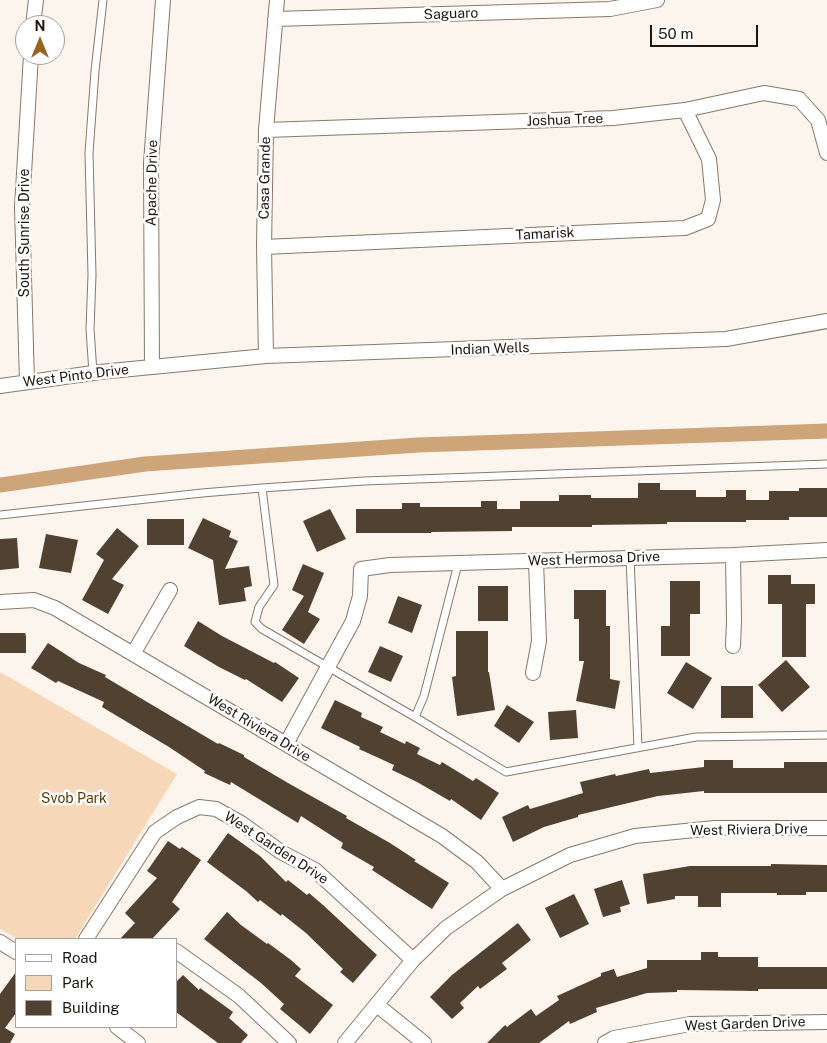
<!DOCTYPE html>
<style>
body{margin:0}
#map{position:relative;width:827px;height:1043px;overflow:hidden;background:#fcf5ed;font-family:"Public Sans",sans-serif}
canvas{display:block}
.legend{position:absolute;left:15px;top:938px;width:162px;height:90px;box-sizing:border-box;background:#fff;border:1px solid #a5a29f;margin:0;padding:6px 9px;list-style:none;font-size:15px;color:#1e1710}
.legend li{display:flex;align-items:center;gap:10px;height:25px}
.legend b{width:25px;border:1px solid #a5a29f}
.north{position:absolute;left:15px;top:15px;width:50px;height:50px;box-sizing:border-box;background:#fff;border:1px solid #a5a29f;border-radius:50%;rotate:0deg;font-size:14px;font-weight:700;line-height:20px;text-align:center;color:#1e1710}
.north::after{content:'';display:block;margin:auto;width:18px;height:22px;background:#99631b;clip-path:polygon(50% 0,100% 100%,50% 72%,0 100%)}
.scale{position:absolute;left:650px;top:25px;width:108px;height:22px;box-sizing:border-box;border:2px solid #1e1710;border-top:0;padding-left:6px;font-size:15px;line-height:18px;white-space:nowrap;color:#1e1710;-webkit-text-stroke:4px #fff;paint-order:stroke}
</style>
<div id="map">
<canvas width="827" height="1043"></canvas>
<ul class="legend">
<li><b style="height:6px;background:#fff"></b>Road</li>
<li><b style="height:14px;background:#f6d8b9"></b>Park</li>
<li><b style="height:14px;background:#504131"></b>Building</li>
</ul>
<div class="north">N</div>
<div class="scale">50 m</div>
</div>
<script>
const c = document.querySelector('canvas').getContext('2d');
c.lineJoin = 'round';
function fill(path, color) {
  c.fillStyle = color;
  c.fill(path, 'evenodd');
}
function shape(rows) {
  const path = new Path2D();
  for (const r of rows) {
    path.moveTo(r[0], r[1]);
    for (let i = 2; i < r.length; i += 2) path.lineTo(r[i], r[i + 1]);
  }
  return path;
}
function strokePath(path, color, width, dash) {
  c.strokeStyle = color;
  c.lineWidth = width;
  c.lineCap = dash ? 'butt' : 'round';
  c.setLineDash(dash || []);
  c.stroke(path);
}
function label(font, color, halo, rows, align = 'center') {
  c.font = font + ' "Public Sans",sans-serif';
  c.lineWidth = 5;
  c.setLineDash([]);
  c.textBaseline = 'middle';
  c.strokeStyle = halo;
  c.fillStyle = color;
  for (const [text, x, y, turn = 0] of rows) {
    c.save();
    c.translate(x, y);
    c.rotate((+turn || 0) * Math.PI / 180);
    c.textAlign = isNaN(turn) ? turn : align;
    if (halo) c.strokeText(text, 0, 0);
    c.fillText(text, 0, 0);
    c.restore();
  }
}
fill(shape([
 [0,672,177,774,75,939,18,939,0,929]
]), '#f6d8b9');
strokePath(shape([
 [0,485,145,464,418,445,827,431]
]), '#cda578', 15);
fill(shape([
 [638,483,660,483,660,490,696,490,696,497,726,497,726,490,746,490,746,500,769,500,769,491,799,491,799,488,827,488,827,517,789,517,789,520,746,520,746,522,667,522,667,524,592,525,592,527,512,527,512,531,431,532,431,533,356,533,356,509,402,509,402,503,420,503,420,507,481,507,481,501,497,501,497,509,520,509,520,501,559,501,559,495,591,495,591,498,638,498],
 [330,509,346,539,317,552,303,521],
 [203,518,231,531,229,537,238,541,225,569,249,566,252,586,244,588,246,601,219,605,213,560,188,548],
 [147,519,184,519,184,545,147,545],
 [117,528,139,546,112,579,124,585,108,614,82,600,104,560,96,554],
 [46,534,78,540,71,573,39,568],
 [17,538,19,568,0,570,0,539],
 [303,564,324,573,308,612,320,619,304,644,282,630,304,596,292,590],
 [768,575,791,575,791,584,815,584,815,604,806,604,806,657,782,657,782,604,768,604],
 [670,581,700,581,700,614,690,614,690,656,661,656,661,626,670,626],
 [478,586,508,586,508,621,478,621],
 [574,590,606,590,606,626,610,626,610,679,620,681,615,709,576,701,584,661,579,661,579,619,574,619],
 [398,596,422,605,412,633,388,623],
 [198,621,222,636,274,663,275,662,299,678,282,702,246,679,245,680,219,667,184,646],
 [456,631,488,631,488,672,489,672,495,710,457,716,452,677,456,676],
 [0,633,25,633,26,636,26,653,0,653],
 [48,643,79,663,106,675,105,677,218,744,219,743,244,755,244,757,288,783,347,816,346,818,390,843,416,860,414,861,449,883,432,909,372,870,374,867,341,848,343,843,301,816,298,823,231,782,230,785,204,773,205,771,169,747,102,707,104,702,58,681,56,683,31,668],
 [380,646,403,656,391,682,368,672],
 [786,660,810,687,782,712,758,685],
 [686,662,712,678,693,709,667,693],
 [721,686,753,686,753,718,721,718],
 [335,700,362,713,361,717,383,727,380,732,405,744,406,741,420,748,417,754,440,765,442,762,473,781,476,778,499,793,481,820,451,799,450,801,417,782,392,770,394,765,359,749,360,747,321,728],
 [507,705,534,722,519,743,494,726],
 [576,710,578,738,550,740,548,712],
 [704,760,733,760,733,768,784,768,784,762,827,762,827,793,704,793,704,791,658,796,578,815,578,817,544,827,513,842,502,817,528,805,530,809,583,793,580,782,615,774,616,776,649,769,650,773,704,767],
 [228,833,260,856,286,882,288,880,307,895,309,893,323,905,377,955,353,983,340,972,343,969,306,933,282,914,281,916,260,900,258,902,246,891,207,862],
 [168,841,180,849,182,847,201,860,172,902,180,909,152,939,120,939,135,923,125,913,157,878,147,871],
 [771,864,827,865,827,892,806,892,806,895,777,895,777,893,721,893,721,907,698,907,698,896,675,896,675,899,647,904,643,874,690,866,771,866],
 [622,880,630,904,620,907,621,912,603,917,594,889],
 [574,894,589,924,560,938,545,908],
 [227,912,241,925,267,944,268,943,291,960,301,969,295,976,333,1005,310,1034,280,1009,284,1004,261,983,204,939],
 [518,923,531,940,502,963,507,969,480,989,478,986,460,1003,464,1008,452,1019,430,997,452,975],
 [701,952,718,952,718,957,758,957,758,967,827,967,827,989,758,989,758,991,677,990,677,992,647,993,596,1008,597,1012,570,1024,569,1021,539,1043,487,1043,505,1025,507,1027,531,1009,536,1016,559,1000,557,996,601,976,601,973,614,969,617,977,647,968,647,960,701,960],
 [16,972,16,1013,5,1028,15,1034,10,1043,0,1043,0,994],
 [183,975,199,990,200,988,233,1012,229,1018,248,1035,241,1043,218,1043,176,1012,176,982]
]), '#504131');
const lane = shape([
 [93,373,90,329,92,275,89,153,95,71,103,0],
 [262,488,274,585,259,607,255,622,262,629,415,717,506,772,696,737,827,735],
 [0,515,202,493,262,488,364,481,827,464],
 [630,558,638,747],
 [415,717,424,696,458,564]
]);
const street = shape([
 [275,19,610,9,657,0],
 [33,25,36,0],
 [266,130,613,118,685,110,764,93,799,99,818,120,827,153],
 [264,247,685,228,708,219,713,200,709,159,685,110],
 [266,356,264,247,266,130,277,0],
 [152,366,151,163,163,0],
 [27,382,22,207,31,55],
 [0,386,100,372,266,356,726,339,827,321],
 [733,555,734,620,733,646],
 [0,602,34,600,55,608,442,836,477,862,502,889],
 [133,654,170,590],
 [533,673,539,641,536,561],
 [286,744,353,621,360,596,361,569,390,565,733,555,827,550],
 [86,939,155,832,177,817,199,807,216,809,241,823,281,852,315,870,413,960],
 [0,942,16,952],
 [176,951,239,996,289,1043],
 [377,1005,424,1043],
 [117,1027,138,1043],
 [345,1043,413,960,446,928,502,889,570,855,635,836,715,828,827,828],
 [605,1043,614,1038,690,1024,827,1022]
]);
strokePath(lane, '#897867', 9);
strokePath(street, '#897867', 16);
strokePath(lane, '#fff', 7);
strokePath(street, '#fff', 14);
label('14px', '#1e1710', '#fff', [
 ["Saguaro",451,14,-2],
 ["Joshua Tree",565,120,-2],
 ["Casa Grande",265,178,-89],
 ["Apache Drive",152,183,-89],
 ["South Sunrise Drive",25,233,-90],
 ["Tamarisk",545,234,-3],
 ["Indian Wells",490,349,-2],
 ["West Pinto Drive",76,376,-7],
 ["West Hermosa Drive",594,559,-2],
 ["West Riviera Drive",259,728,31],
 ["West Riviera Drive",749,830,-1],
 ["West Garden Drive",276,848,33],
 ["West Garden Drive",745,1024,-2]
]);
label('14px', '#603900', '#fff', [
 ["Svob Park",74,799]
]);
</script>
